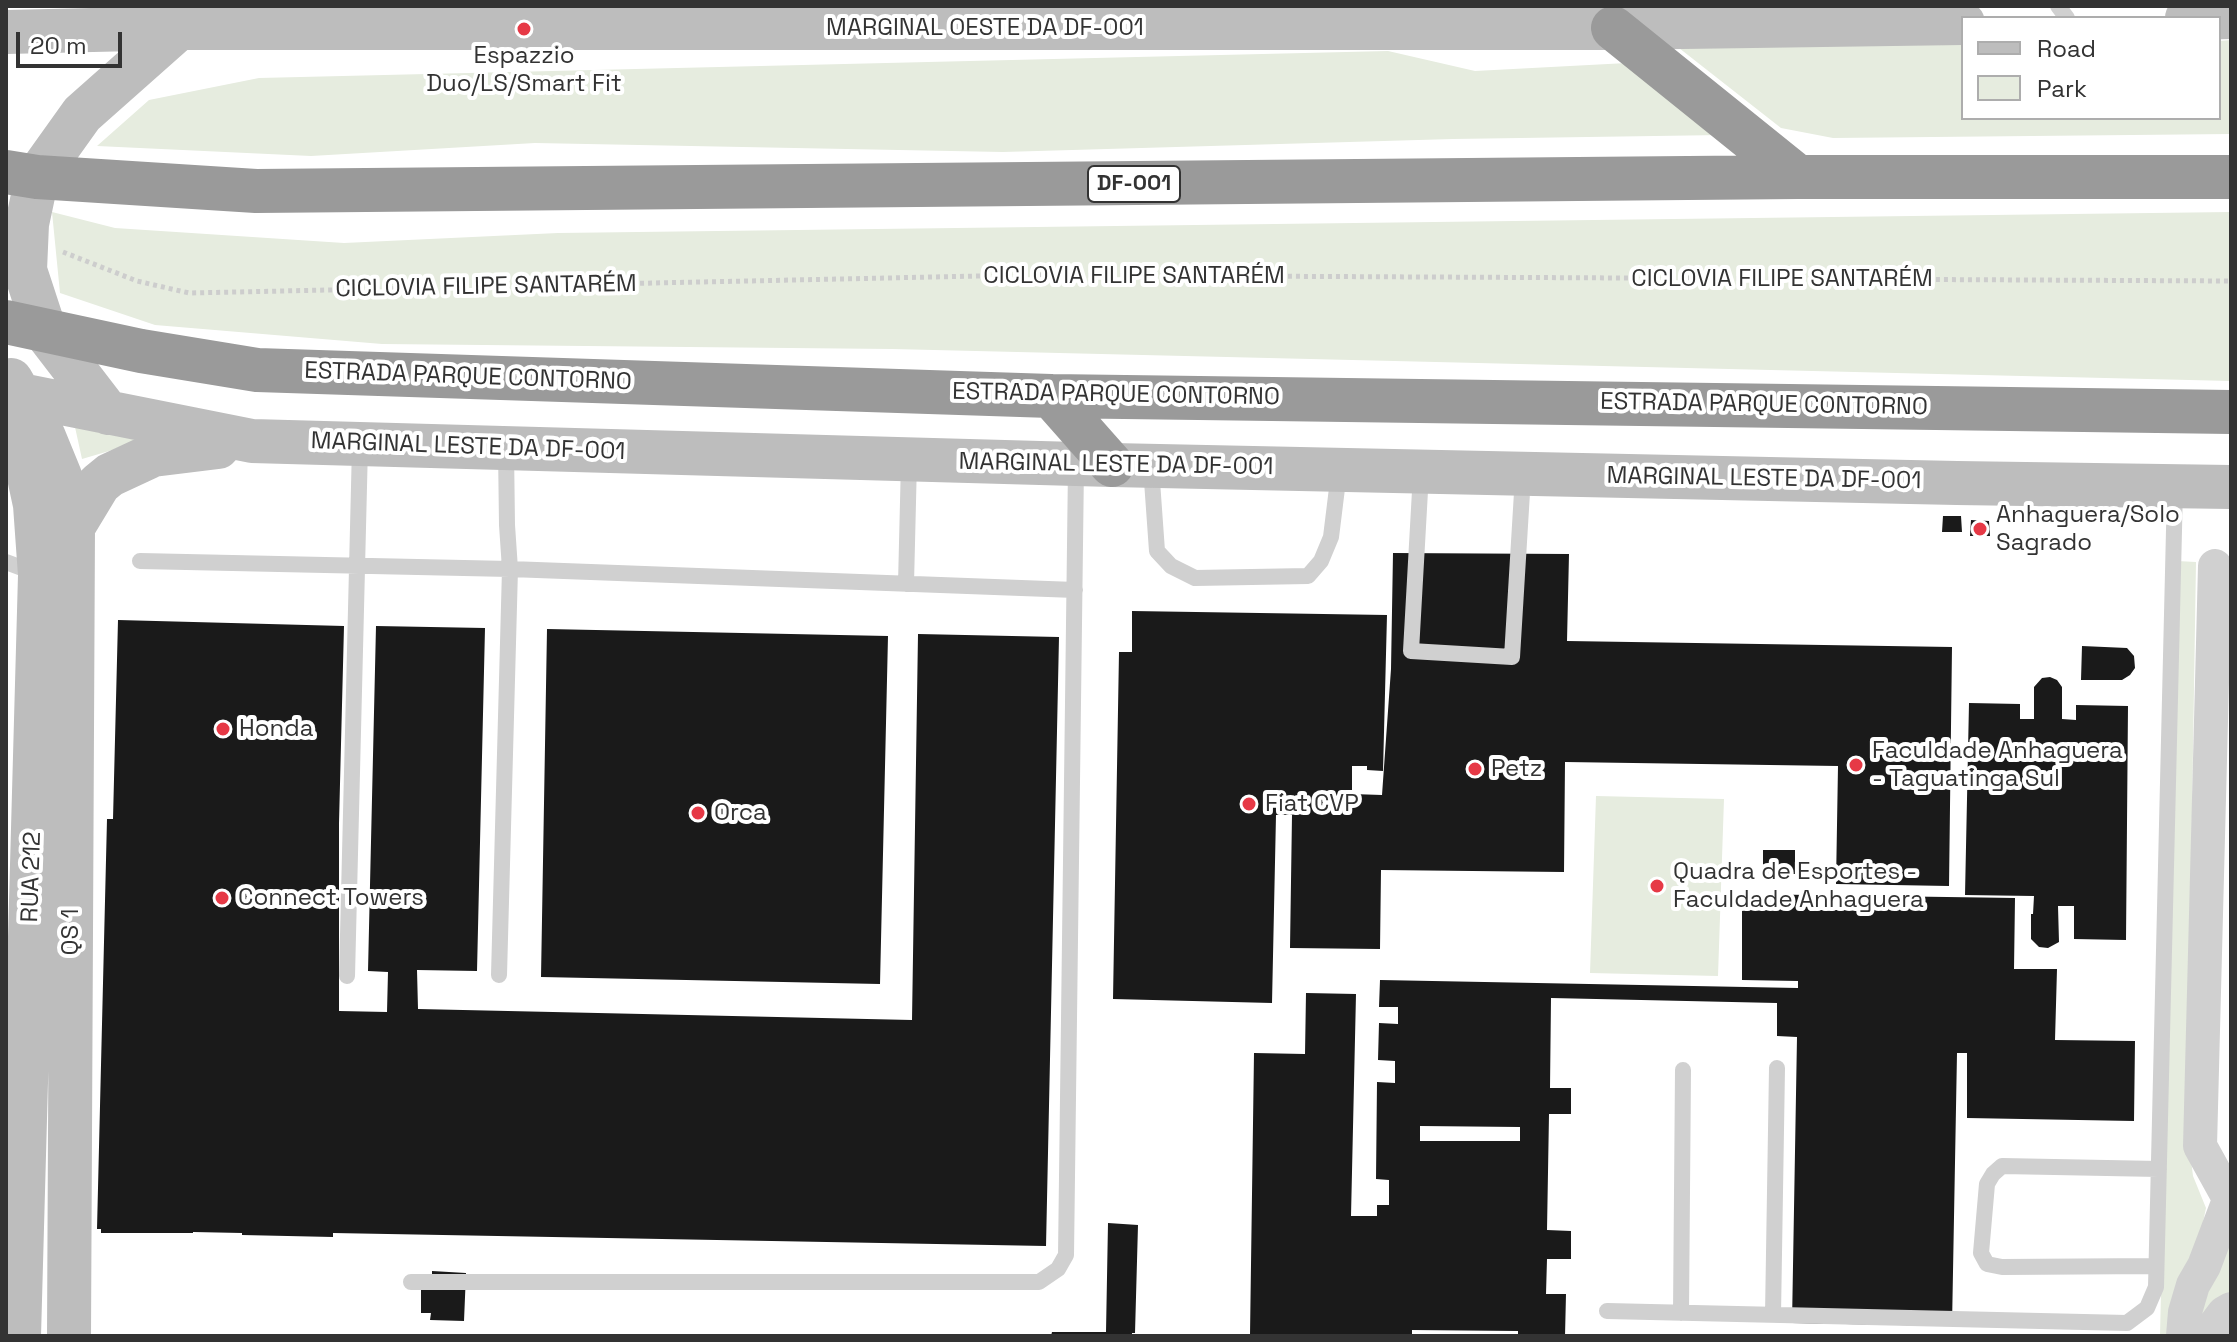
<!DOCTYPE html>
<meta charset="utf-8">
<style>
body{margin:0}
#map{position:relative;width:2237px;height:1342px;overflow:hidden;background:#fff;font-family:"Space Grotesk",sans-serif}
canvas{display:block}
.frame{position:absolute;inset:0;border:8px solid #333;pointer-events:none}
.legend{position:absolute;left:1961px;top:16px;width:260px;height:104px;box-sizing:border-box;background:#fff;border:2px solid #adadad;margin:0;padding:10px 14px;list-style:none;font-size:24px;color:#333}
.legend li{display:flex;align-items:center;gap:16px;height:40px}
.legend b{width:40px;border:2px solid #adadad}
.scale{position:absolute;left:16px;top:32px;width:106px;height:36px;box-sizing:border-box;border:4px solid #333;border-top:0;padding-left:10px;font-size:24px;line-height:28px;white-space:nowrap;color:#333;-webkit-text-stroke:6px #fff;paint-order:stroke}
</style>
<div id="map">
<canvas width="2237" height="1342"></canvas>
<div class="frame"></div>
<ul class="legend">
<li><b style="height:10px;background:#bdbdbd"></b>Road</li>
<li><b style="height:22px;background:#e6ecdf"></b>Park</li>
</ul>
<div class="scale">20 m</div>
</div>
<script>
const c = document.querySelector('canvas').getContext('2d');
c.lineJoin = 'round';
function fill(path, color) {
  c.fillStyle = color;
  c.fill(path, 'evenodd');
}
function shape(rows) {
  const path = new Path2D();
  for (const r of rows) {
    path.moveTo(r[0], r[1]);
    for (let i = 2; i < r.length; i += 2) path.lineTo(r[i], r[i + 1]);
  }
  return path;
}
function strokePath(path, color, width, dash) {
  c.strokeStyle = color;
  c.lineWidth = width;
  c.lineCap = dash ? 'butt' : 'round';
  c.setLineDash(dash || []);
  c.stroke(path);
}
function label(font, color, halo, rows, align = 'center') {
  c.font = font + ' "Space Grotesk",sans-serif';
  c.lineWidth = 8;
  c.setLineDash([]);
  c.textBaseline = 'middle';
  c.strokeStyle = halo;
  c.fillStyle = color;
  for (const [text, x, y, turn = 0] of rows) {
    c.save();
    c.translate(x, y);
    c.rotate((+turn || 0) * Math.PI / 180);
    c.textAlign = isNaN(turn) ? turn : align;
    if (halo) c.strokeText(text, 0, 0);
    c.fillText(text, 0, 0);
    c.restore();
  }
}
fill(shape([
 [2231,40,2231,134,1833,138,1781,128,1679,48,1963,44,1963,118,2219,118,2219,41],
 [1388,51,1475,71,1627,63,1722,135,1453,139,1003,152,535,143,311,156,97,146,149,100,259,78],
 [52,212,115,228,344,243,558,233,2231,212,2231,381,892,349,382,344,155,325,60,293],
 [73,418,160,436,82,459],
 [2177,561,2196,562,2187,1127,2193,1176,2206,1208,2179,1336,2160,1336],
 [1596,796,1724,799,1718,976,1590,973],
 [2231,1231,2231,1293,2193,1336,2210,1277]
]), '#e6ecdf');
fill(shape([
 [1943,516,1961,516,1962,532,1942,532],
 [1971,520,1989,521,1990,536,1970,536],
 [1393,553,1569,554,1567,641,1952,647,1949,886,1836,884,1838,766,1565,762,1564,872,1381,870,1380,949,1290,948,1292,815,1276,815,1272,1003,1113,999,1119,652,1132,652,1132,611,1387,615,1383,771,1367,770,1367,766,1352,766,1352,794,1382,795,1391,669],
 [118,620,344,626,339,823,339,1011,387,1012,388,972,368,971,376,626,485,628,477,971,417,970,418,1009,912,1020,918,634,1059,637,1046,1246,333,1233,333,1237,242,1235,242,1233,193,1232,193,1233,101,1233,101,1229,97,1229,107,819,113,819],
 [547,629,888,636,880,984,541,977],
 [2082,646,2127,648,2134,656,2135,668,2130,675,2122,680,2081,680],
 [2050,677,2057,680,2062,687,2062,719,2076,720,2076,705,2128,706,2126,940,2074,939,2074,906,2058,906,2059,942,2048,948,2039,947,2031,939,2031,914,2033,914,2034,896,1965,895,1969,703,2020,704,2020,719,2034,719,2034,687,2042,678],
 [1763,850,1795,850,1795,874,1763,874],
 [1742,894,2015,898,2014,969,2057,969,2055,1040,2135,1041,2134,1121,1967,1118,1967,1053,1957,1053,1952,1326,1792,1323,1797,1037,1777,1036,1777,1003,1551,998,1550,1088,1571,1088,1571,1114,1549,1114,1547,1230,1571,1231,1571,1259,1547,1259,1546,1294,1566,1294,1565,1336,1518,1336,1518,1331,1412,1330,1412,1336,1250,1335,1254,1053,1305,1054,1306,993,1356,994,1351,1216,1377,1216,1377,1205,1389,1205,1389,1180,1376,1179,1377,1082,1395,1083,1395,1061,1378,1060,1379,1023,1398,1024,1398,1007,1379,1007,1380,980,1798,988,1798,981,1742,980],
 [1420,1126,1520,1127,1520,1141,1420,1141],
 [1108,1223,1138,1225,1135,1333,1132,1333,1132,1336,1051,1336,1052,1332,1106,1332],
 [432,1271,466,1273,464,1321,430,1320,431,1313,421,1313,421,1282,432,1281]
]), '#1a1a1a');
strokePath(shape([
 [63,252,137,281,189,293,1026,275,2231,281]
]), '#cdcdcd', 5, [4, 4]);
strokePath(shape([
 [2058,6,2067,18],
 [1151,467,1157,551,1171,566,1195,578,1308,576,1321,561,1331,537,1339,472],
 [1421,473,1411,651,1512,657,1523,476],
 [140,561,510,569,1075,590],
 [6,562,38,574],
 [906,584,909,461],
 [499,975,510,569,507,525,506,449],
 [347,976,360,446],
 [2156,1266,2002,1267,1987,1264,1981,1253,1987,1184,1993,1174,2002,1166,2159,1169],
 [411,1282,1039,1282,1058,1269,1066,1255,1076,466],
 [1607,1311,2127,1323,2147,1308,2156,1287,2175,488],
 [1681,1313,1683,1070],
 [1773,1315,1777,1068]
]), '#d0d0d0', 16);
strokePath(shape([
 [2215,566,2200,1146,2231,1202],
 [2183,1336,2185,1312,2193,1285,2204,1266,2229,1200],
 [2215,1336,2215,1325,2224,1313,2231,1309]
]), '#d0d0d0', 34);
strokePath(shape([
 [2187,18,2231,17],
 [6,32,179,28,1613,28,1963,23],
 [11,380,44,437,60,476,73,527,69,1336],
 [6,392,252,441,1112,465,1957,483,2231,487],
 [108,413,45,331,25,270,27,224,37,177,82,114,179,28],
 [14,439,26,463,35,505,40,575,19,1336],
 [73,527,99,484,110,475,153,455,218,447]
]), '#bdbdbd', 44);
strokePath(shape([
 [1613,28,1798,177],
 [6,172,37,177,256,191,1798,177,2231,177],
 [6,322,141,351,257,370,1051,396,2231,412],
 [1051,396,1112,465]
]), '#9a9a9a', 44);
for (const [x, y, r, color] of [
 [524,29,8,"#e63946"],
 [1980,529,8,"#e63946"],
 [223,729,8,"#e63946"],
 [1856,765,8,"#e63946"],
 [1475,769,8,"#e63946"],
 [1249,804,8,"#e63946"],
 [698,813,8,"#e63946"],
 [1657,886,8,"#e63946"],
 [222,898,8,"#e63946"]
]) {
  const dot = new Path2D();
  dot.arc(x, y, r, 0, 2 * Math.PI);
  c.fillStyle = color;
  c.fill(dot);
  strokePath(dot, '#fff', 3);
}
for (const [x, y, w] of [
 [1134,184,92]
]) {
  const box = new Path2D();
  box.roundRect(x - w / 2, y - 18, w, 36, 6);
  c.fillStyle = '#fff';
  c.fill(box);
  strokePath(box, '#333', 2);
}
label('bold 22px', '#333', null, [
 ["DF-001",1134,184]
]);
label('24px', '#333', '#fff', [
 ["MARGINAL OESTE DA DF-001",985,28],
 ["CICLOVIA FILIPE SANTARÉM",1134,276],
 ["CICLOVIA FILIPE SANTARÉM",1782,279],
 ["CICLOVIA FILIPE SANTARÉM",486,287,-1],
 ["ESTRADA PARQUE CONTORNO",468,377,2],
 ["ESTRADA PARQUE CONTORNO",1116,395,1],
 ["ESTRADA PARQUE CONTORNO",1764,405,1],
 ["MARGINAL LESTE DA DF-001",468,447,2],
 ["MARGINAL LESTE DA DF-001",1116,465,1],
 ["MARGINAL LESTE DA DF-001",1764,479,1],
 ["RUA 212",32,877,-88],
 ["QS 1",71,932,-90]
]);
label('24px', '#333', '#fff', [
 ["Espazzio",524,56,"center"],
 ["Duo/LS/Smart Fit",524,84,"center"],
 ["Anhaguera/Solo",1996,515],
 ["Sagrado",1996,543],
 ["Honda",239,729],
 ["Faculdade Anhaguera",1872,751],
 ["- Taguatinga Sul",1872,779],
 ["Petz",1491,769],
 ["Fiat CVP",1265,804],
 ["Orca",714,813],
 ["Quadra de Esportes -",1673,872],
 ["Faculdade Anhaguera",1673,900],
 ["Connect Towers",238,898]
], 'left');
</script>
